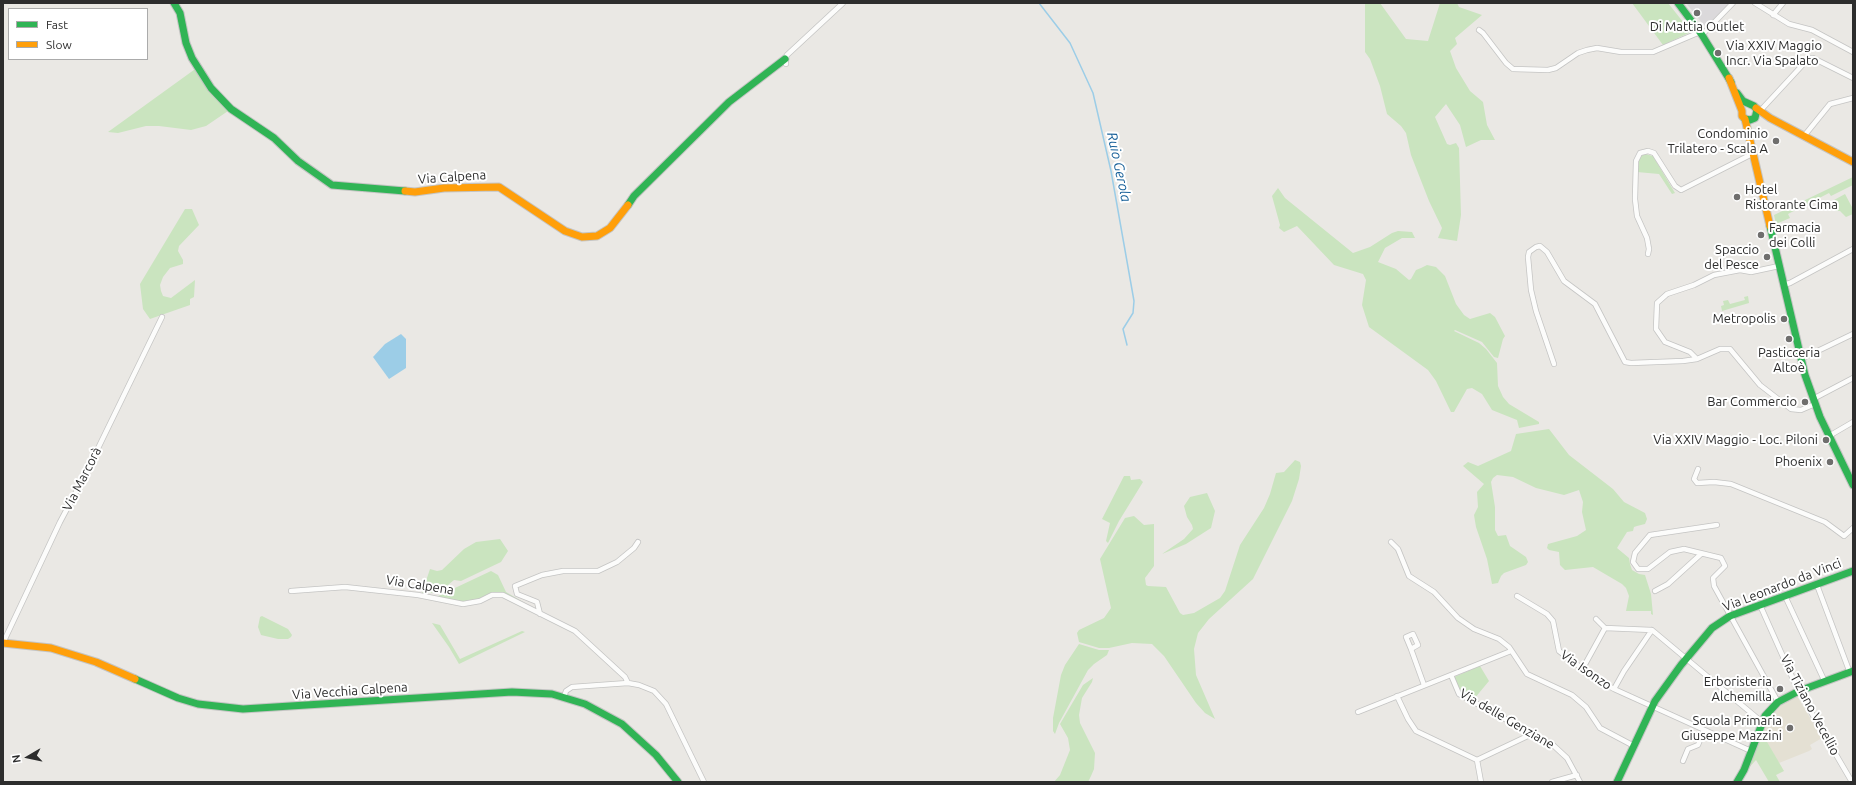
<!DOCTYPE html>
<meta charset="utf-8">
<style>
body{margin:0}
#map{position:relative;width:1856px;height:785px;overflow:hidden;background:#eae8e4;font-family:Ubuntu,sans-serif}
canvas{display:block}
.frame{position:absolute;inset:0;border:4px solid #2d2d2d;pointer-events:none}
.legend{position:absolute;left:8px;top:8px;width:140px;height:52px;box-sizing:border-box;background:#fff;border:1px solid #ababab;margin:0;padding:5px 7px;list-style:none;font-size:12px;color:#2d2d2d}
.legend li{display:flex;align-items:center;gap:8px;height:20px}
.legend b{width:20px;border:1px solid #ababab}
.north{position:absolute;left:8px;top:737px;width:40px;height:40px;-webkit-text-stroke:3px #fff;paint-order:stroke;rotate:261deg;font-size:11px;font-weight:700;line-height:16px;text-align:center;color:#2d2d2d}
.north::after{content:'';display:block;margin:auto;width:14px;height:18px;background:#2d2d2d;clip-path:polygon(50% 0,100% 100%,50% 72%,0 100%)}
</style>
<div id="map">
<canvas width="1856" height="785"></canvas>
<div class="frame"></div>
<ul class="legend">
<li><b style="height:5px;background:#30b455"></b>Fast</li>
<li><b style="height:5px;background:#ff9f0a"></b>Slow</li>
</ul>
<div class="north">N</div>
</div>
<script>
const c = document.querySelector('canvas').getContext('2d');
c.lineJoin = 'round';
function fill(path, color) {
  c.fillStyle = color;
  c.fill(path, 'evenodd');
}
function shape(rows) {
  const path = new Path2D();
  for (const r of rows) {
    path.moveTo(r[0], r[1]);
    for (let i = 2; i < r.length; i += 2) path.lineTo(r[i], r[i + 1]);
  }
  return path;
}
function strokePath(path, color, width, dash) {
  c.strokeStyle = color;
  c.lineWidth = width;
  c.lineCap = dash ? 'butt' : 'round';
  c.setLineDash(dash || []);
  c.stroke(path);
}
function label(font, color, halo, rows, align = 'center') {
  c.font = font + ' Ubuntu,sans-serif';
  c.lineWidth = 4;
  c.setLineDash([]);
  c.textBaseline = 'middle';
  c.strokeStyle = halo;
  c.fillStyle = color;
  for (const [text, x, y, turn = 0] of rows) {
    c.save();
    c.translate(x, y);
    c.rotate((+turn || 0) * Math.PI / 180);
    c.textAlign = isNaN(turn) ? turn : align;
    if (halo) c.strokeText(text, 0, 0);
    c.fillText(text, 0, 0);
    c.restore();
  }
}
fill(shape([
 [1686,3,1730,3,1706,28]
]), '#dbd9db');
fill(shape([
 [1797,696,1822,738,1810,745,1812,749,1809,751,1779,763,1762,733,1769,715,1781,703]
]), '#e4e0d3');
fill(shape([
 [1365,3,1380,3,1406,39,1428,41,1440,3,1457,3,1459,7,1482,15,1455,38,1457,44,1450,51,1456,68,1470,91,1483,102,1487,125,1495,140,1481,140,1466,147,1460,125,1446,104,1435,117,1447,144,1450,145,1456,143,1459,148,1461,215,1457,241,1438,238,1442,228,1429,201,1411,155,1406,133,1401,126,1387,114,1380,86,1370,59,1365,52],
 [1632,3,1668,3,1691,32,1663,45],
 [198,67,231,109,206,126,191,130,159,126,146,126,118,133,108,132],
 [1645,154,1653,156,1675,193,1672,194,1659,174,1637,172,1638,162,1641,156],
 [1853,177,1853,185,1831,196,1829,193,1788,214,1790,218,1776,224,1774,215],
 [1278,188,1285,198,1353,253,1370,247,1392,233,1398,231,1412,232,1415,238,1402,238,1385,248,1378,262,1396,269,1409,280,1411,279,1416,270,1421,268,1427,265,1436,267,1445,276,1456,304,1464,315,1470,319,1490,313,1495,317,1505,336,1503,339,1498,358,1494,357,1482,342,1455,330,1454,331,1479,343,1486,349,1497,363,1498,386,1503,397,1509,404,1539,422,1539,424,1519,428,1517,420,1492,410,1482,394,1472,388,1467,389,1454,412,1451,412,1436,381,1428,370,1369,327,1362,305,1366,280,1363,274,1334,265,1297,226,1284,232,1279,228,1280,225,1272,196],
 [1845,194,1853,209,1853,214,1846,217,1840,211,1834,211,1837,206,1834,200],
 [185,209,192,209,199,225,179,246,178,251,183,260,183,264,170,268,163,277,160,285,161,291,163,296,171,298,195,280,194,297,190,299,190,305,150,319,143,309,140,284],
 [1748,296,1749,303,1722,311,1721,306,1724,305,1723,301,1728,300,1730,304,1745,300,1744,297],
 [1549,429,1569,455,1613,489,1624,502,1645,513,1647,519,1645,524,1637,526,1634,527,1633,531,1627,532,1617,548,1629,558,1630,564,1632,570,1639,574,1645,575,1651,594,1653,615,1651,614,1651,611,1626,611,1629,596,1626,588,1622,584,1593,567,1565,570,1560,565,1559,552,1549,550,1547,548,1548,544,1577,536,1586,530,1582,512,1583,502,1579,490,1564,495,1536,488,1513,477,1497,475,1493,478,1491,482,1495,507,1495,530,1498,536,1506,535,1510,546,1526,557,1528,562,1526,565,1504,573,1501,576,1498,583,1492,584,1487,559,1476,527,1474,515,1478,507,1477,492,1484,484,1463,466,1468,462,1478,466,1511,451,1516,434],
 [1295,460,1300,462,1301,466,1299,479,1292,501,1253,579,1209,619,1198,633,1194,649,1196,675,1215,719,1205,713,1196,703,1164,656,1152,644,1132,643,1109,648,1099,648,1079,642,1077,633,1079,630,1104,618,1111,608,1100,559,1125,518,1134,516,1144,525,1154,524,1154,566,1145,578,1146,585,1148,586,1166,587,1180,613,1183,615,1194,613,1220,598,1225,591,1240,545,1264,508,1270,494,1276,473,1284,472],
 [1124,476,1130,476,1131,480,1140,479,1143,482,1119,521,1108,543,1106,541,1110,523,1102,519],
 [1207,493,1215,511,1211,528,1186,544,1162,554,1184,539,1193,529,1192,525,1187,517,1184,506,1190,497],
 [500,539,508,551,501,562,461,581,454,580,442,590,431,593,422,593,430,569,437,571,442,570,464,549,476,542],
 [491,571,498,575,506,592,535,609,499,594,464,604,430,597,438,596],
 [262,616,288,629,292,635,291,637,288,639,278,639,261,635,258,627,260,617],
 [432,623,440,625,460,659,522,631,525,632,459,664,449,647],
 [1079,644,1099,650,1109,650,1107,655,1094,664,1088,670,1059,723,1055,734,1053,731,1053,718,1061,675,1065,665],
 [1480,666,1489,681,1474,699,1460,691,1454,677],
 [1093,678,1092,682,1082,698,1079,715,1080,723,1095,753,1094,769,1091,776,1088,782,1054,782,1060,775,1070,750,1068,738,1060,724,1083,685],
 [1762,733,1784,771,1776,775,1780,782,1769,782,1756,760,1746,771]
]), '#cae4bf');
fill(shape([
 [401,334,406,339,406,368,389,379,373,357,385,344]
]), '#9ccde7');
strokePath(shape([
 [1039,3,1070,43,1093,93,1111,171,1134,301,1133,313,1123,329,1127,345]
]), '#9ccde7', 1.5);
const street = shape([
 [1755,3,1789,24,1812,30,1853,52],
 [1773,15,1783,3],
 [1479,30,1483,33,1506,63,1513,69,1548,70,1556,68,1578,53,1587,50,1597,48,1621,52,1653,52,1700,32],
 [1702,35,1733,3],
 [786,64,785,59,787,55,843,3],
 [1760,111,1809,58,1813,58,1853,78],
 [1804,136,1830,104,1853,98],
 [1648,254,1649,249,1647,238,1637,216,1635,199,1636,161,1640,153,1648,151,1654,153,1675,186,1681,190,1752,154],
 [1779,266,1751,272,1740,270,1714,275,1694,285,1667,294,1657,303,1656,329,1665,342,1690,352,1697,359,1720,349,1730,349,1760,385,1791,409,1801,410,1815,404],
 [1783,285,1790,283,1853,249],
 [1801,359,1853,334],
 [1554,364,1536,311,1531,290,1528,257,1529,252,1536,247,1540,246,1547,252,1564,281,1595,304,1625,362,1631,363,1683,361,1697,359],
 [1813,399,1853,378],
 [1829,436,1853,422],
 [1698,469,1694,479,1697,483,1714,482,1731,484,1825,522,1844,536,1853,528],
 [1717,525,1650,535,1635,553,1633,562,1638,569,1648,569,1670,552,1684,549,1721,558,1725,566,1713,578,1714,586,1778,702],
 [1391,542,1398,549,1409,576,1434,592,1458,618,1474,629,1499,639,1509,647,1527,674,1572,695,1586,707,1600,728,1634,746],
 [1817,585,1850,673],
 [291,591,345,587,418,595,463,604,480,601,492,595,503,595,575,631,625,677,628,683],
 [1655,591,1668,584,1701,554],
 [1517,596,1547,614,1553,621,1559,651,1596,679,1614,689,1751,751],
 [1785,596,1825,682],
 [1760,605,1797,688,1852,782],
 [540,614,537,602,517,594,515,586,542,575,563,571,598,571,617,562,634,548,638,542],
 [1596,619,1605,628,1652,630,1762,722],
 [3,643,60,522,84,477,162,317],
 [1411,649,1406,637,1413,634,1418,645,1411,649,1424,685],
 [1583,668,1605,628],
 [1451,675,1459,694,1553,745,1567,758,1580,782],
 [1614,689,1624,671,1652,630],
 [1397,696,1408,719,1416,731,1477,760,1481,782],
 [564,697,566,691,572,687,628,683,639,685,654,691,666,704,704,782],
 [1358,712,1511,651],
 [1477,760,1534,733],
 [1683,761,1688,749,1698,745,1704,730],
 [1552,782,1577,775]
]);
const fast = shape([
 [174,3,180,13,186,43,192,58,211,88,231,109,274,138,298,161,332,185,405,191],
 [1678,3,1702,35,1731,82],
 [1737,93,1743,101,1754,106,1757,110,1755,118,1750,120,1745,119],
 [628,205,634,196,729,102,785,59],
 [1770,226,1805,375,1820,417,1853,485],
 [135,679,178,698,198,704,243,709,512,692,552,694,585,704,622,724,656,755,678,782],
 [1617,782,1655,701,1681,665,1712,628,1730,616,1853,571],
 [1737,782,1744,770,1765,716,1778,702,1799,691,1853,671]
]);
const slow = shape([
 [1729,78,1742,111,1742,116,1745,119,1770,226],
 [1756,108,1770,118,1853,162],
 [405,191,415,192,444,188,499,187,565,231,582,237,597,236,610,228,628,205],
 [3,643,51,648,96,662,135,679]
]);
strokePath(street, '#c4c4c3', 6);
strokePath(fast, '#c4c4c3', 9);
strokePath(slow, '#c4c4c3', 9);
strokePath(street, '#fcfcfb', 4.5);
strokePath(fast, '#30b455', 7);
strokePath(slow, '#ff9f0a', 7);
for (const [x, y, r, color] of [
 [1697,13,4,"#6f6e6d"],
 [1718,53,4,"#6f6e6d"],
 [1776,141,4,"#6f6e6d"],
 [1737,197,4,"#6f6e6d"],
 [1761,235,4,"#6f6e6d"],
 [1767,257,4,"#6f6e6d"],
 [1784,319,4,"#6f6e6d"],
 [1789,339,4,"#6f6e6d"],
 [1805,402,4,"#6f6e6d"],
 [1826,440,4,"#6f6e6d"],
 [1830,462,4,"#6f6e6d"],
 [1780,689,4,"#6f6e6d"],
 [1790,728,4,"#6f6e6d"]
]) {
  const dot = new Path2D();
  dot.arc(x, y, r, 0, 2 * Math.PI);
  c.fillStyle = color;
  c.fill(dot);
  strokePath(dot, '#fff', 1.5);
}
label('13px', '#2d2d2d', '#fff', [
 ["Di Mattia Outlet",1697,27,"center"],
 ["Via XXIV Maggio",1726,46,"left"],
 ["Incr. Via Spalato",1726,61,"left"],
 ["Condominio",1768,134],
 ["Trilatero - Scala A",1768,149],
 ["Hotel",1745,190,"left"],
 ["Ristorante Cima",1745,205,"left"],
 ["Farmacia",1769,228,"left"],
 ["dei Colli",1769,243,"left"],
 ["Spaccio",1759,250],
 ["del Pesce",1759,265],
 ["Metropolis",1776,319],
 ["Pasticceria",1789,353,"center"],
 ["Altoè",1789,368,"center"],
 ["Bar Commercio",1797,402],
 ["Via XXIV Maggio - Loc. Piloni",1818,440],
 ["Phoenix",1822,462],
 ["Erboristeria",1772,682],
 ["Alchemilla",1772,697],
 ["Scuola Primaria",1782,721],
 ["Giuseppe Mazzini",1782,736]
], 'right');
label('13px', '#2d2d2d', '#fff', [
 ["Via Calpena",452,177,-4],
 ["Via Marcorà",82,479,-63],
 ["Via Calpena",420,585,9],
 ["Via Leonardo da Vinci",1782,585,-21],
 ["Via Isonzo",1586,670,35],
 ["Via Vecchia Calpena",350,691,-4],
 ["Via Tiziano Vecellio",1810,705,62],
 ["Via delle Genziane",1507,719,30]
]);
label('italic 14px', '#165f98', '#fff', [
 ["Ruio Gerola",1119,167,78]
]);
</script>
